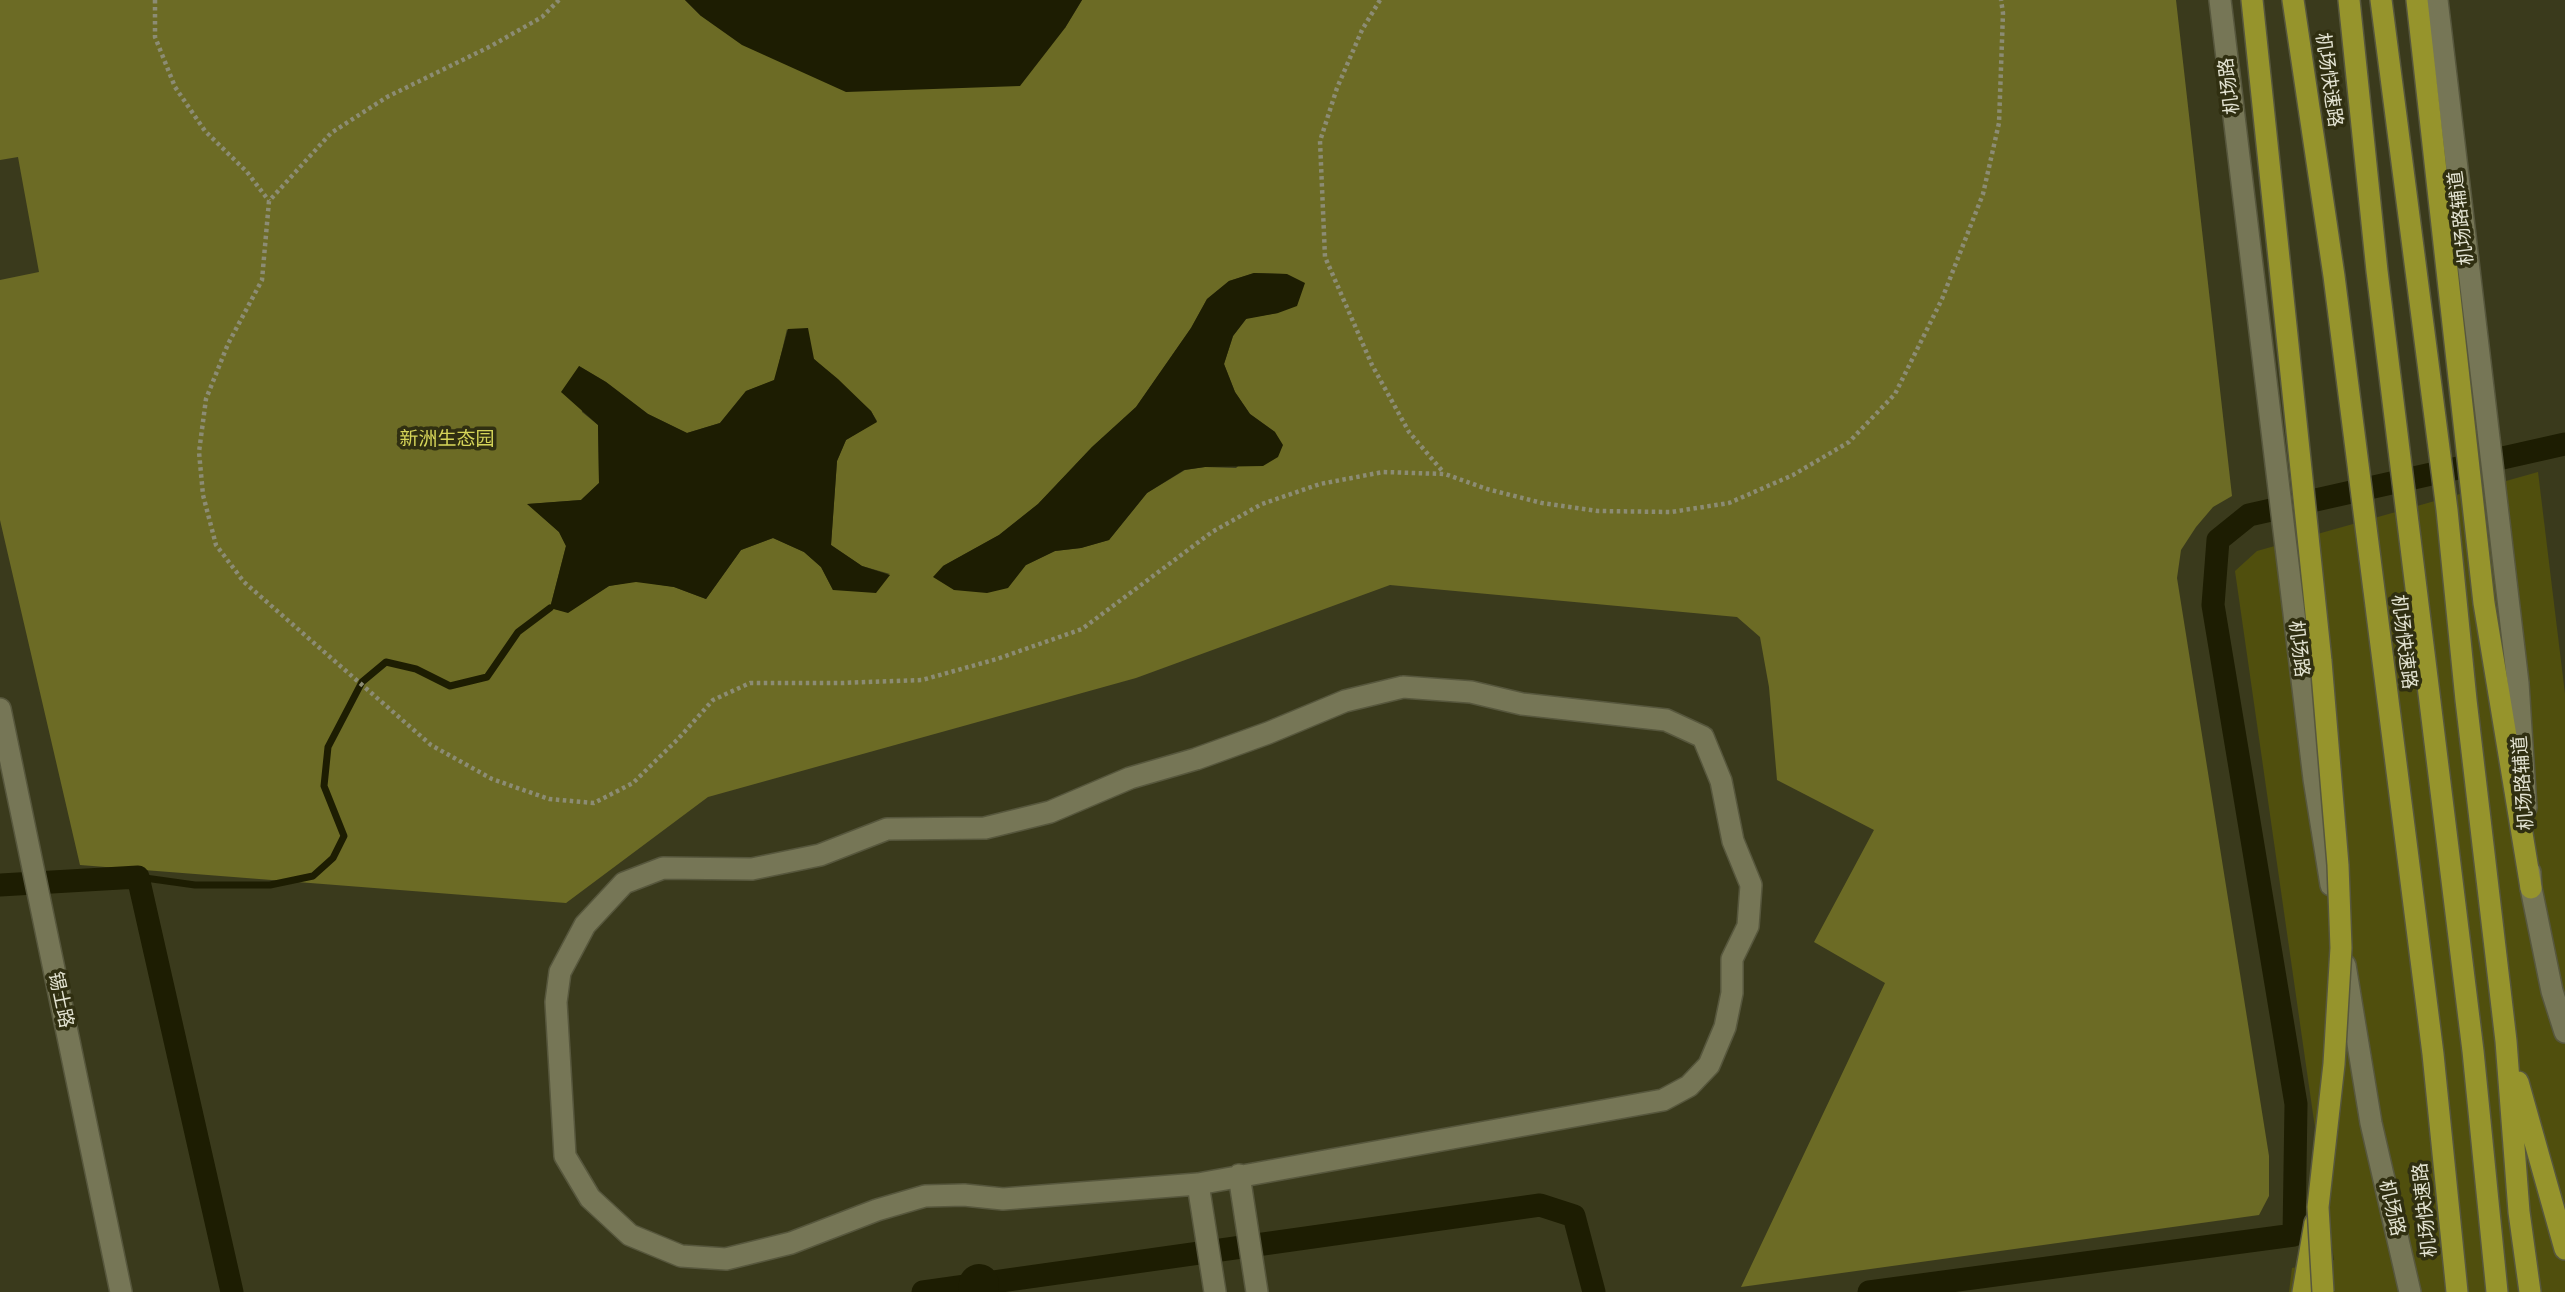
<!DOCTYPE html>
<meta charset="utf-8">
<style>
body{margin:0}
canvas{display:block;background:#3a3a1c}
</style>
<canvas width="2565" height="1292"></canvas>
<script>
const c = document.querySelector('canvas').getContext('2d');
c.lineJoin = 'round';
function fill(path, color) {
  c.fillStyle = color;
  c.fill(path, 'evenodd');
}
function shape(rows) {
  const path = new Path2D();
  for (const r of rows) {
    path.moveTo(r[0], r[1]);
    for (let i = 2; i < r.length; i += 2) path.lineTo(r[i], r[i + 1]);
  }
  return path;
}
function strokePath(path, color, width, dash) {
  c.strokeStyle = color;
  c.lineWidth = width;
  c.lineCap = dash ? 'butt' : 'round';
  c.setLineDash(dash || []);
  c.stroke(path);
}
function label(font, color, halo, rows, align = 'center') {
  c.font = font + ' "Archivo Narrow","Noto Sans SC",sans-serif';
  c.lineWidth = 7;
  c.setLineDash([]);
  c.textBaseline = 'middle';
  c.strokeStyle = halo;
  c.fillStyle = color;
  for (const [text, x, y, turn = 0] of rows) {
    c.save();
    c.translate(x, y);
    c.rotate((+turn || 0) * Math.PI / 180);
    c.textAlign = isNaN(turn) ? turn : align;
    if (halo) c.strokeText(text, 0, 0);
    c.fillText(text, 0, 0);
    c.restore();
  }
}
fill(shape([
 [2538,472,2565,694,2565,1292,2289,1292,2292,1268,2334,1260,2235,571,2257,551]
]), '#504f0d');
fill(shape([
 [0,0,685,0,701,16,1065,28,1082,0,2176,0,2232,496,2213,507,2196,527,2181,550,2177,578,2269,1156,2269,1196,2259,1215,1741,1287,1885,983,1814,942,1874,830,1777,780,1769,687,1760,637,1737,617,1390,585,1136,678,708,797,566,903,80,865,0,520,0,280,39,272,18,157,0,160],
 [1254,273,1287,274,1278,313,1247,318,1233,336,1224,364,1235,392,1250,414,1275,432,1236,468,1205,467,1185,470,1147,493,1109,540,1081,548,1055,551,1026,565,943,566,999,535,1038,504,1092,447,1136,407,1191,328,1207,299,1229,281],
 [787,329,814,359,871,411,877,421,846,440,837,461,831,545,862,566,890,574,833,590,821,567,804,552,773,538,741,550,706,599,674,587,636,581,609,586,568,612,550,608,566,546,559,532,528,504,581,500,599,483,598,425,582,412,579,366,606,382,648,414,687,433,720,423,746,391,775,380]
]), '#6c6b25');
fill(shape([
 [685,0,1082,0,1065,28,1020,86,846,92,742,45,701,16],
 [1254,273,1287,274,1305,283,1297,306,1278,313,1246,319,1233,336,1224,364,1235,392,1250,414,1275,432,1283,445,1278,457,1263,466,1205,467,1184,470,1147,493,1109,540,1081,548,1055,551,1026,565,1008,588,987,593,954,590,933,577,943,566,999,535,1038,504,1092,447,1136,407,1191,328,1207,299,1229,281],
 [808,328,814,359,838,379,871,411,877,422,846,440,837,461,831,545,862,566,890,575,876,593,833,590,821,567,804,552,773,538,741,550,706,599,674,587,636,582,609,586,568,613,550,608,566,546,559,532,527,504,581,500,599,483,598,425,561,392,579,366,606,382,648,414,687,433,720,423,746,391,774,380,788,329]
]), '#1d1d02');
strokePath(shape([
 [138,877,195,885,270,885,313,876,333,858,344,836,324,786,328,747,362,682,386,662,416,669,450,686,487,677,518,632,550,608]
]), '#1d1d02', 7);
strokePath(shape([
 [0,885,138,877,232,1292],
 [923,1292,1540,1205,1574,1216,1594,1292],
 [1869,1292,2294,1235,2296,1104,2213,605,2218,540,2249,515,2565,444]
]), '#1d1d02', 23);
strokePath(shape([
 [978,1292,979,1284]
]), '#1d1d02', 40);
const minor = shape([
 [2220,0,2314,779,2331,885],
 [2437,0,2518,683,2526,808],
 [1403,687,1471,692,1522,704,1666,720,1703,737,1721,781,1733,841,1751,885,1748,926,1732,959,1732,993,1725,1027,1709,1065,1689,1086,1663,1100,1198,1184,1003,1199,964,1195,925,1196,877,1210,791,1243,726,1259,681,1256,630,1235,590,1198,565,1156,556,1002,560,972,585,925,624,883,663,868,752,869,820,855,887,829,985,828,1050,812,1130,778,1196,759,1268,733,1345,701,1403,687],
 [0,709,121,1292],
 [2530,872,2531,888,2552,991,2565,1032],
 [2345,965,2371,1123,2410,1292],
 [1239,1175,1257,1292],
 [1198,1184,1215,1292]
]);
const highway = shape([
 [2252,0,2321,661],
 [2293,0,2334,276,2433,1054,2457,1292],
 [2349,0,2377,271,2473,1051,2497,1292],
 [2381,0,2447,510,2466,700,2506,1041,2519,1212,2530,1292],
 [2417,0,2484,603,2531,888],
 [2518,1082,2565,1249],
 [2303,1292,2315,1223]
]);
strokePath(minor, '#57573d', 24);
strokePath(highway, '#57573d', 24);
strokePath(shape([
 [155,0,155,37,175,87,205,131,247,172,269,201],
 [559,0,542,17,491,46,387,97,331,133,269,201,262,280,228,344,206,399,199,452,203,495,216,545,244,582,431,745,492,779,549,799,594,803,633,783,678,739,713,700,750,683,841,683,922,680,997,659,1082,629,1212,532,1262,504,1320,484,1383,472,1445,474,1487,489,1542,503,1598,511,1671,512,1729,503,1793,475,1849,442,1895,394,1942,299,1983,194,1999,123,2003,13,2001,0],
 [1380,0,1362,30,1337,88,1320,141,1325,257,1372,365,1409,432,1444,473]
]), '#8c8c74', 4.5, [3.5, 3.5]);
strokePath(minor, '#767656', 21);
strokePath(highway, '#96942c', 21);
const highwayBridge = shape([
 [2321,661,2338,865,2341,948,2334,1064,2318,1207,2323,1292]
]);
strokePath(highwayBridge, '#57573d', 24, []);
strokePath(highwayBridge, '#96942c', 21);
label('19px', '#e3e3d2', '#302f11', [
 ["机场快速路",2328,80,82],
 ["机场路",2230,86,-97],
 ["机场路辅道",2462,218,-97],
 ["机场快速路",2403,642,83],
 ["机场路",2298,649,83],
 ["机场路辅道",2524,783,-94],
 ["锡士路",60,1000,78],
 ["机场路",2391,1208,77],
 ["机场快速路",2426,1210,-96]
]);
label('19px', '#d5d459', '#302f11', [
 ["新洲生态园",447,440]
]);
</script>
